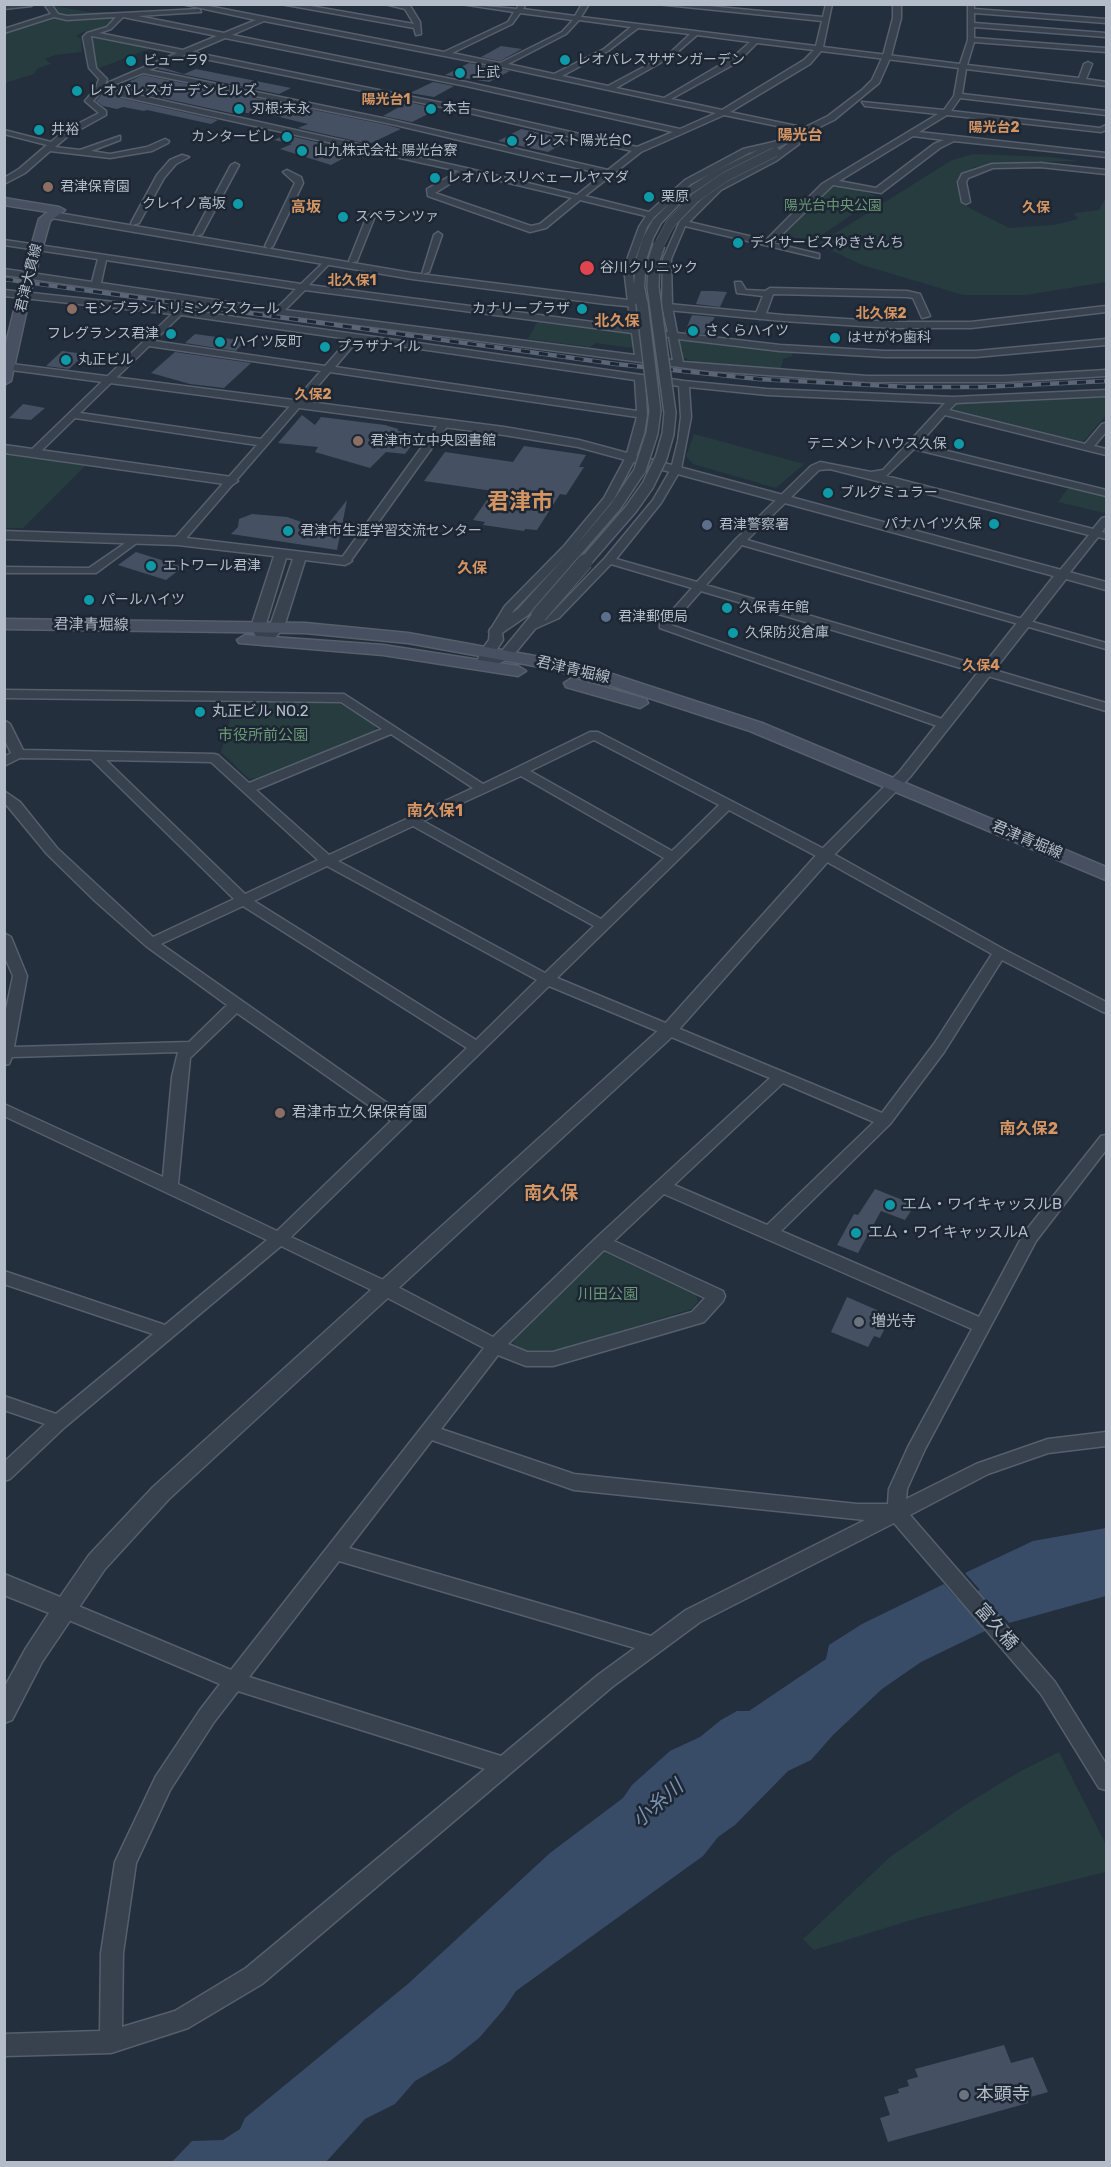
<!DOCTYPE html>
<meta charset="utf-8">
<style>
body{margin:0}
#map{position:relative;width:1111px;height:2167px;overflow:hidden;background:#242f3e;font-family:Rubik,sans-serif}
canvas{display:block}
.frame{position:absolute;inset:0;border:6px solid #b4bcc9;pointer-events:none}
</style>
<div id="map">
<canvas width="1111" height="2167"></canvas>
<div class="frame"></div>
</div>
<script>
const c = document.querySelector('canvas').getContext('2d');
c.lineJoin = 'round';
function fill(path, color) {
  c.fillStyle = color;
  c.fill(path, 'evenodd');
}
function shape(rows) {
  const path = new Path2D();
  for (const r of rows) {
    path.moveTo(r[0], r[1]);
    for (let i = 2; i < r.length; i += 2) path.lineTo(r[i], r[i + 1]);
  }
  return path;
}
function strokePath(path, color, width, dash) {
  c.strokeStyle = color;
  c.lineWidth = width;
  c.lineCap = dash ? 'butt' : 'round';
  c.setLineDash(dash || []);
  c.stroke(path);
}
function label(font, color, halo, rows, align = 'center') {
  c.font = font + ' Rubik,"Noto Sans JP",sans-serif';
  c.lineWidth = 5;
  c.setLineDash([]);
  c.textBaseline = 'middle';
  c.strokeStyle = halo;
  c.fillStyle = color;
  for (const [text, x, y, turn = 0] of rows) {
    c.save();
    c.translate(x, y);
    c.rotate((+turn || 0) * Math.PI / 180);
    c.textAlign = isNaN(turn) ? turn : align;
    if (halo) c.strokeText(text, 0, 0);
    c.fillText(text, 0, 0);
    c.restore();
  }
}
fill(shape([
 [55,6,88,12,113,12,110,17,114,19,106,28,83,32,76,36,81,39,82,52,55,55,45,59,51,64,38,68,34,74,5,83,4,32,52,17,63,17,56,13],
 [90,37,93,37,151,48,97,69],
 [973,154,1050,157,1079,161,1009,163,974,167,957,180,962,204,1009,228,1054,225,1078,219,1074,213,1099,210,1106,197,1106,282,1026,295,963,295,862,265,818,244,952,160],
 [835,185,861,190,878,197,813,241,780,235,822,192],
 [538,320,575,321,604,330,631,333,634,341,631,348,596,343,590,347,528,339],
 [682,339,792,351,792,356,783,359,781,370,695,363,682,357,683,350,678,344],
 [1106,394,1106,415,1083,442,953,409,957,401],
 [694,434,804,464,776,488,693,464,686,456],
 [9,455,85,466,23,528,5,528,5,456],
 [1068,488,1106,496,1106,510,1104,513,1058,502],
 [236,699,335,701,376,725,375,731,256,778,249,779,221,752],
 [604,1252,696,1295,698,1301,692,1309,555,1351,528,1355,514,1344,513,1340,593,1256],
 [1059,1752,1106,1845,1106,1872,918,1918,814,1950,803,1939,890,1857,965,1805,1019,1772]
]), '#263c3f');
fill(shape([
 [1106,1528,1106,1596,1009,1623,965,1573,1033,1541],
 [944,1584,985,1631,921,1662,882,1689,833,1735,811,1760,788,1771,735,1825,718,1837,703,1856,516,1991,504,2009,479,2038,450,2061,415,2081,395,2104,365,2119,326,2162,172,2162,192,2141,223,2140,240,2129,245,2118,409,1983,550,1853,623,1798,632,1785,670,1751,700,1737,721,1720,737,1711,749,1711,826,1659,829,1645,862,1624]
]), '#394c67');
fill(shape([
 [1106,1539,1106,1577,926,1652,910,1646,904,1632,910,1618,1106,1539]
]), '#394c67');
fill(shape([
 [501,46,522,49,500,61,481,57],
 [469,63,501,69,510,71,489,82,445,75],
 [161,67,184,74,196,69,291,88,279,94,157,69],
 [143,75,387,125,401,129,369,144,298,128,308,124,263,113,258,115,242,112,231,113,116,88],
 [433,82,454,86,434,97,410,93],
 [102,94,218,120,211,124,147,110,144,111,123,107,117,109,103,106,96,101],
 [408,102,438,109,412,122,383,116],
 [521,129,549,135,570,140,548,152,498,141],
 [285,135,357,151,331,165,280,149,292,144,274,140],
 [701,291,713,291,727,292,720,307,696,304],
 [692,315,715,317,704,334,685,332],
 [195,334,245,341,236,351,185,343],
 [62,351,85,354,69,369,46,366],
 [175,352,251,363,224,388,190,384,151,373],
 [23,404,45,408,31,420,9,418],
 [302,415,315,425,321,417,385,425,398,429,398,431,413,433,411,436,418,437,405,454,386,452,370,468,315,452,318,447,278,443],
 [524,446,586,455,579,467,584,467,566,495,560,494,537,530,525,529,524,531,483,525,485,522,473,520,493,491,424,481,445,452,513,462],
 [347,500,337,550,231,534,238,527,239,519,252,514,287,517,310,525,325,528],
 [136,552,183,567,166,580,118,565],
 [875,1189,915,1205,905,1220,881,1211,858,1253,837,1245,854,1214,858,1215],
 [847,1297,886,1314,881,1322,887,1324,880,1338,874,1336,868,1347,831,1332],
 [1004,2045,1011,2063,1033,2057,1048,2092,1027,2098,1028,2103,888,2142,880,2118,890,2115,884,2097,899,2093,898,2089,909,2086,907,2080,918,2077,915,2069]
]), '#455162');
const minor = shape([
 [34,4,31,6,4,9,4,5,34,4],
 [44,4,51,4,58,14,67,16,199,9,201,12,138,16,224,33,256,20,182,4,198,4,444,52,508,22,514,12,461,4,517,9,519,4,526,4,523,9,575,16,582,4,589,4,581,17,816,46,822,21,657,4,687,4,823,17,826,4,832,4,823,47,960,64,968,40,968,4,974,4,974,9,1106,19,1106,23,974,13,974,23,1106,33,1106,37,974,27,974,38,1106,48,1106,52,974,42,967,65,1079,78,1084,64,1088,62,1092,64,1086,79,1106,82,1106,86,966,69,962,94,1106,111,1106,115,960,98,951,111,1100,128,1106,125,1106,130,1101,132,947,115,919,132,1106,153,1106,157,954,141,940,148,881,193,833,185,773,243,819,254,819,258,685,226,671,259,672,306,677,333,780,345,885,351,976,351,1106,339,1106,345,976,357,885,357,780,351,678,339,683,362,867,376,1004,376,1106,370,1106,376,1004,382,867,382,710,371,274,314,4,275,4,269,92,282,98,259,4,245,4,240,301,284,327,259,331,262,309,285,631,327,624,268,639,227,646,216,580,200,546,228,530,232,428,196,427,189,459,171,101,92,93,101,106,111,106,115,68,136,55,147,80,150,120,136,120,140,91,151,110,154,147,147,165,139,169,141,168,143,152,151,110,158,50,151,25,173,4,184,4,178,19,169,47,145,4,134,4,130,51,142,62,132,99,113,85,101,96,88,99,79,89,68,83,37,87,33,107,27,116,17,67,20,54,17,4,33,4,29,51,14,44,4],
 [520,13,573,20,562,32,500,63,452,53,512,24,520,13],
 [123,17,217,36,183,50,99,33,111,29,123,17],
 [579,20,631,27,604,49,554,74,508,64,566,34,579,20],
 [264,21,501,67,716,113,680,129,466,82,232,35,264,21],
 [638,28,690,34,670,53,608,86,562,76,608,51,638,28],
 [697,35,750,42,732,58,664,98,616,88,674,55,697,35],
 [91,36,92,36,177,53,105,84,107,79,96,68,91,36],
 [225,38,466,86,673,132,637,147,452,105,192,52,225,38],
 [757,43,814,50,804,60,722,110,671,99,738,62,757,43],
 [821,51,959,68,954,96,944,110,862,102,865,106,938,114,822,184,766,240,689,222,721,190,776,161,799,144,799,140,793,140,770,157,715,186,680,221,663,259,662,306,668,332,640,329,632,268,647,227,654,217,691,184,749,153,782,143,778,141,743,149,685,180,649,212,585,196,641,152,724,115,806,132,806,128,730,112,810,64,821,51],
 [185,55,452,109,632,151,608,170,387,119,149,70,185,55],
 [143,73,387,123,603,174,577,195,466,168,106,88,143,73],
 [913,136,944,140,934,144,876,188,839,181,913,136],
 [467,173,572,198,540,224,531,226,435,193,467,173],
 [106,260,296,289,276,309,101,283,106,260],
 [305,290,632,333,635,355,285,310,305,290],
 [641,334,669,337,673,360,644,357,641,334],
 [281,4,299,4,414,24,405,9,385,4,409,4,420,22,421,34,416,35,414,28,281,4],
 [182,155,189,157,176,164,164,178,139,223,132,225,131,223,157,175,170,160,182,155],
 [235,163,239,165,202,234,195,236,194,234,231,165,235,163],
 [1040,163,1106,170,1106,174,1040,167,993,168,968,178,966,182,970,202,966,204,962,202,958,182,962,174,992,164,1040,163],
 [287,170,301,177,303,183,273,246,269,249,265,246,295,183,283,172,287,170],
 [371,214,375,216,357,261,350,263,349,261,367,216,371,214],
 [438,232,442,235,429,272,422,274,434,235,438,232],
 [735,282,741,282,746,290,765,291,770,288,907,291,920,294,930,316,922,318,913,298,907,297,773,294,765,316,760,319,755,316,763,296,737,293,735,282],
 [4,290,179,309,684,381,767,389,953,397,1106,390,1106,396,956,403,949,410,1085,444,1102,424,1106,423,1106,432,1094,446,1106,449,1106,455,945,415,919,444,1106,490,1106,496,914,449,886,476,1093,529,1102,518,1106,517,1106,526,1102,532,1106,533,1106,539,1098,537,1067,576,1063,577,1057,574,1089,535,830,469,819,470,747,540,1106,643,1106,649,742,545,706,585,1106,703,1106,711,701,591,671,625,948,721,950,724,944,728,940,727,660,628,660,624,692,588,611,564,559,618,532,630,524,630,524,626,551,614,605,558,653,500,671,469,678,441,681,417,679,386,645,381,647,415,644,434,636,457,614,499,572,550,514,610,499,634,491,634,489,632,505,606,564,546,604,498,626,457,637,417,330,372,182,543,174,543,174,539,257,445,75,418,37,455,28,453,172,314,4,296,4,290],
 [181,315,349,339,325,366,154,341,181,315],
 [358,340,635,380,637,411,335,367,358,340],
 [149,346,321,371,261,439,80,413,149,346],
 [689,387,767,395,945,403,883,470,871,472,820,462,811,466,736,539,697,582,616,559,661,503,681,469,691,417,689,387],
 [444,421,449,424,349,563,341,563,341,559,440,422,444,421],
 [134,537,139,540,138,542,96,573,4,573,4,567,89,568,134,537],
 [4,690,344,694,483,784,590,732,598,732,830,852,1005,950,1106,1002,1106,1013,1101,1011,1002,960,944,1052,890,1124,781,1231,979,1317,1024,1233,1101,1136,1106,1135,1106,1150,1036,1241,925,1449,907,1489,906,1499,976,1464,1048,1439,1106,1432,1106,1446,1048,1453,988,1474,910,1515,1055,1682,1106,1764,1106,1790,1099,1788,1041,1694,894,1523,700,1622,612,1687,262,1984,188,2028,111,2053,4,2056,4,2034,100,2031,101,1953,115,1862,156,1776,200,1710,220,1684,57,1615,54,1609,57,1603,64,1601,71,1603,231,1670,484,1348,380,1294,281,1246,65,1427,10,1479,4,1481,4,1462,45,1424,4,1410,4,1396,56,1414,153,1334,4,1284,4,1271,165,1325,267,1240,4,1116,4,1104,163,1177,172,1077,178,1052,12,1057,9,1064,4,1065,4,1019,13,976,4,955,4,933,11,937,27,976,14,1047,189,1042,227,1005,146,946,95,901,47,854,4,802,4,791,20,802,57,848,153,937,234,899,91,759,20,758,4,766,4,757,11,753,4,738,4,720,10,724,23,750,214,754,218,755,249,783,382,729,341,702,4,698,4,690],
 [391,734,473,788,329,855,256,790,391,734],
 [594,740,719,805,672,851,530,771,594,740],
 [106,760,211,762,318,860,245,894,106,760],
 [521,776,664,858,601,919,423,821,521,776],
 [729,810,820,858,992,954,934,1044,882,1113,557,978,729,810],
 [413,826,594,926,545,973,338,861,413,826],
 [327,866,537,980,476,1040,254,901,327,866],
 [243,906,467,1048,400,1112,161,944,243,906],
 [549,986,770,1078,596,1238,493,1337,392,1284,291,1237,549,986],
 [237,1013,391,1121,277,1231,178,1184,190,1058,237,1013],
 [783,1083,874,1122,767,1225,674,1185,783,1083],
 [664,1194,972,1329,908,1447,889,1489,888,1504,857,1504,574,1474,441,1429,498,1355,526,1366,553,1366,704,1322,723,1301,725,1296,723,1291,614,1241,664,1194],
 [604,1250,705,1298,692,1312,553,1352,527,1352,508,1344,604,1250],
 [432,1440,574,1490,865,1520,686,1610,651,1636,349,1548,432,1440],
 [339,1561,635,1648,598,1675,501,1756,249,1677,339,1561],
 [238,1691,485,1769,246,1968,175,2011,122,2027,123,1953,136,1863,170,1790,214,1722,238,1691]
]);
const tertiary = shape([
 [893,4,901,4,901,18,891,56,879,83,834,120,717,177,686,197,661,223,653,238,646,260,644,286,647,302,783,315,893,322,971,322,1106,306,1106,312,971,328,893,328,783,321,605,304,412,279,52,218,47,215,52,212,412,273,636,301,634,286,636,260,643,238,653,220,680,193,711,173,828,116,862,90,872,80,883,56,893,18,893,4],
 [4,363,504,427,579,440,1106,582,1106,590,1066,579,910,777,831,858,674,1035,169,1499,105,1569,42,1662,12,1720,4,1723,4,1688,26,1648,49,1613,4,1595,4,1574,60,1597,89,1555,153,1487,662,1027,819,852,900,771,1054,576,578,447,504,435,4,369,4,363],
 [4,445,232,477,238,481,232,485,4,453,4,445],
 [640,466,646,470,620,509,528,615,502,633,503,640,493,655,501,652,534,612,544,612,546,615,544,618,511,658,488,668,478,668,476,665,481,651,489,640,490,629,518,609,584,536,611,504,636,467,640,466],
 [4,531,178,537,345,557,352,561,345,565,305,560,284,627,270,644,265,645,260,644,251,627,274,556,178,545,4,539,4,531],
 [286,558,293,559,270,626,267,630,265,627,286,558]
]);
const secondary = shape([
 [4,198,59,207,65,210,50,221,33,282,11,381,4,385,4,351,21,282,39,219,48,212,4,205,4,198],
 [4,619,305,623,408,633,546,658,612,674,762,723,1106,867,1106,880,750,731,600,682,546,668,408,643,305,633,4,629,4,619],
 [245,635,383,645,518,666,526,671,518,676,383,655,239,643,237,640,245,635],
 [572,678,646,699,648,703,640,708,566,687,564,683,572,678]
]);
strokePath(minor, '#565f6c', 3);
strokePath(tertiary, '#565f6c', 3);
strokePath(secondary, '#565f6c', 3);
fill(minor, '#38414e');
fill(tertiary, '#38414e');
fill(secondary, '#465061');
const rail = shape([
 [4,279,616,364,758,379,908,387,982,387,1106,381]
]);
strokePath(rail, '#5a6575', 4.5);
strokePath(rail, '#1d2633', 3, [9]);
const tertiaryBridgeFar2 = shape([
 [658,247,670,224,695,198,725,177,775,152]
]);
const tertiaryBridgeFar1 = shape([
 [640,470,652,433,655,411,642,303],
 [584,563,631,509,648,485,661,458,668,434,670,413,653,287,654,260,659,245]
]);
const tertiaryBridge = shape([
 [539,615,585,562]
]);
strokePath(tertiaryBridgeFar2, '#565f6c', 10, []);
strokePath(tertiaryBridgeFar1, '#565f6c', 14, []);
strokePath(tertiaryBridge, '#565f6c', 17, []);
strokePath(tertiaryBridgeFar2, '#38414e', 9);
strokePath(tertiaryBridgeFar1, '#38414e', 11);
strokePath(tertiaryBridge, '#38414e', 15);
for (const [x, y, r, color] of [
 [565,60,6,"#0f9aa8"],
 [131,61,6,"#0f9aa8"],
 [460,73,6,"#0f9aa8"],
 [77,91,6,"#0f9aa8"],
 [239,109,6,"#0f9aa8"],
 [431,109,6,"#0f9aa8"],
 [39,130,6,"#0f9aa8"],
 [287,137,6,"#0f9aa8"],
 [512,141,6,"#0f9aa8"],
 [302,151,6,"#0f9aa8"],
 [435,178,6,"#0f9aa8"],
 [48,187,6,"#8d6e63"],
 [649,197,6,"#0f9aa8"],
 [238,204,6,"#0f9aa8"],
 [343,217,6,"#0f9aa8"],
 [738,243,6,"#0f9aa8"],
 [587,268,8,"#e0444e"],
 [72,309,6,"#8d6e63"],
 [582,309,6,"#0f9aa8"],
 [693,331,6,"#0f9aa8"],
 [171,334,6,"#0f9aa8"],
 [835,338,6,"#0f9aa8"],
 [220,342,6,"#0f9aa8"],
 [325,347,6,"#0f9aa8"],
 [66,360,6,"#0f9aa8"],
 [358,441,6,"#8d6e63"],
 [959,444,6,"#0f9aa8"],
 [828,493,6,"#0f9aa8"],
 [994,524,6,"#0f9aa8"],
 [707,525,6,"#5c6f8a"],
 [288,531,6,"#0f9aa8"],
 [151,566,6,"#0f9aa8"],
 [89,600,6,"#0f9aa8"],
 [727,608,6,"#0f9aa8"],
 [606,617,6,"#5c6f8a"],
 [733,633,6,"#0f9aa8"],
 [200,712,6,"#0f9aa8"],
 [280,1113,6,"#8d6e63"],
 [890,1205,6,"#0f9aa8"],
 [856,1233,6,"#0f9aa8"],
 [859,1322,6,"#6b7280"],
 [964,2095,6,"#6b7280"]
]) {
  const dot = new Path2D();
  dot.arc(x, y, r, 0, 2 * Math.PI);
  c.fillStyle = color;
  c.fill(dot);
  strokePath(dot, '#1d2633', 2);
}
label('14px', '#b4bcc9', '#1d2633', [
 ["レオパレスサザンガーデン",577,60],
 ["ビューラ9",143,61],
 ["上武",472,73],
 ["レオパレスガーデンヒルズ",89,91],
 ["刃根;末永",251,109],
 ["本吉",443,109],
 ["井裕",51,130],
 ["カンタービレ",275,137,"right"],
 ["クレスト陽光台C",524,141],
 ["山九株式会社 陽光台寮",314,151],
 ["レオパレスリベェールヤマダ",447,178],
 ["君津保育園",60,187],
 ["栗原",661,197],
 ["クレイノ高坂",226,204,"right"],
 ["スペランツァ",355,217],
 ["デイサービスゆきさんち",750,243],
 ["谷川クリニック",600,268],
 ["モンブラントリミングスクール",84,309],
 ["カナリープラザ",570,309,"right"],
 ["さくらハイツ",705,331],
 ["フレグランス君津",159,334,"right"],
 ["はせがわ歯科",847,338],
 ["ハイツ反町",232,342],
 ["プラザナイル",337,347],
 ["丸正ビル",78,360],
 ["君津市立中央図書館",370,441],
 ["テニメントハウス久保",947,444,"right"],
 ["ブルグミュラー",840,493],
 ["パナハイツ久保",982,524,"right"],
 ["君津警察署",719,525],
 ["君津市生涯学習交流センター",300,531],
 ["エトワール君津",163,566],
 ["パールハイツ",101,600],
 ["久保青年館",739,608],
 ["君津郵便局",618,617],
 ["久保防災倉庫",745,633]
], 'left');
label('bold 14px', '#d59563', '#1d2633', [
 ["陽光台1",386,100],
 ["陽光台2",994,128],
 ["久保",1036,208],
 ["北久保1",352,281],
 ["北久保2",881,314],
 ["久保2",313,395],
 ["久保4",981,666]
]);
label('14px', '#6b9a76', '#1d2633', [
 ["陽光台中央公園",833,206]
]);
label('14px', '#b4bcc9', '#1d2633', [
 ["君津大貫線",29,278,-76]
]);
label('bold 15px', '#d59563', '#1d2633', [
 ["陽光台",800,136],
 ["高坂",306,208],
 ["北久保",617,322],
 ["久保",472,569]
]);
label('15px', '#b4bcc9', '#1d2633', [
 ["君津青堀線",91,625,1],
 ["君津青堀線",573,670,13],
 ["君津青堀線",1027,840,23]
]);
label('15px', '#b4bcc9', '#1d2633', [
 ["丸正ビル NO.2",212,712],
 ["君津市立久保保育園",292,1113],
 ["エム・ワイキャッスルB",902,1205],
 ["エム・ワイキャッスルA",868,1233],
 ["増光寺",871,1322]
], 'left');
label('15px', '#6b9a76', '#1d2633', [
 ["市役所前公園",263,736],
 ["川田公園",608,1295]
]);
label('bold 16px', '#d59563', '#1d2633', [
 ["南久保1",435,811],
 ["南久保2",1029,1129]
]);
label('bold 18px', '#d59563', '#1d2633', [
 ["南久保",551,1194]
]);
label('18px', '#b4bcc9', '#1d2633', [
 ["富久橋",996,1627,49]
]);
label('18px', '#b4bcc9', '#1d2633', [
 ["本顕寺",976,2095]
], 'left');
label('italic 20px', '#7c92b1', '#1d2633', [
 ["小糸川",658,1804,-41]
]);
label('bold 22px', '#d59563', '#1d2633', [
 ["君津市",520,503]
]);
</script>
